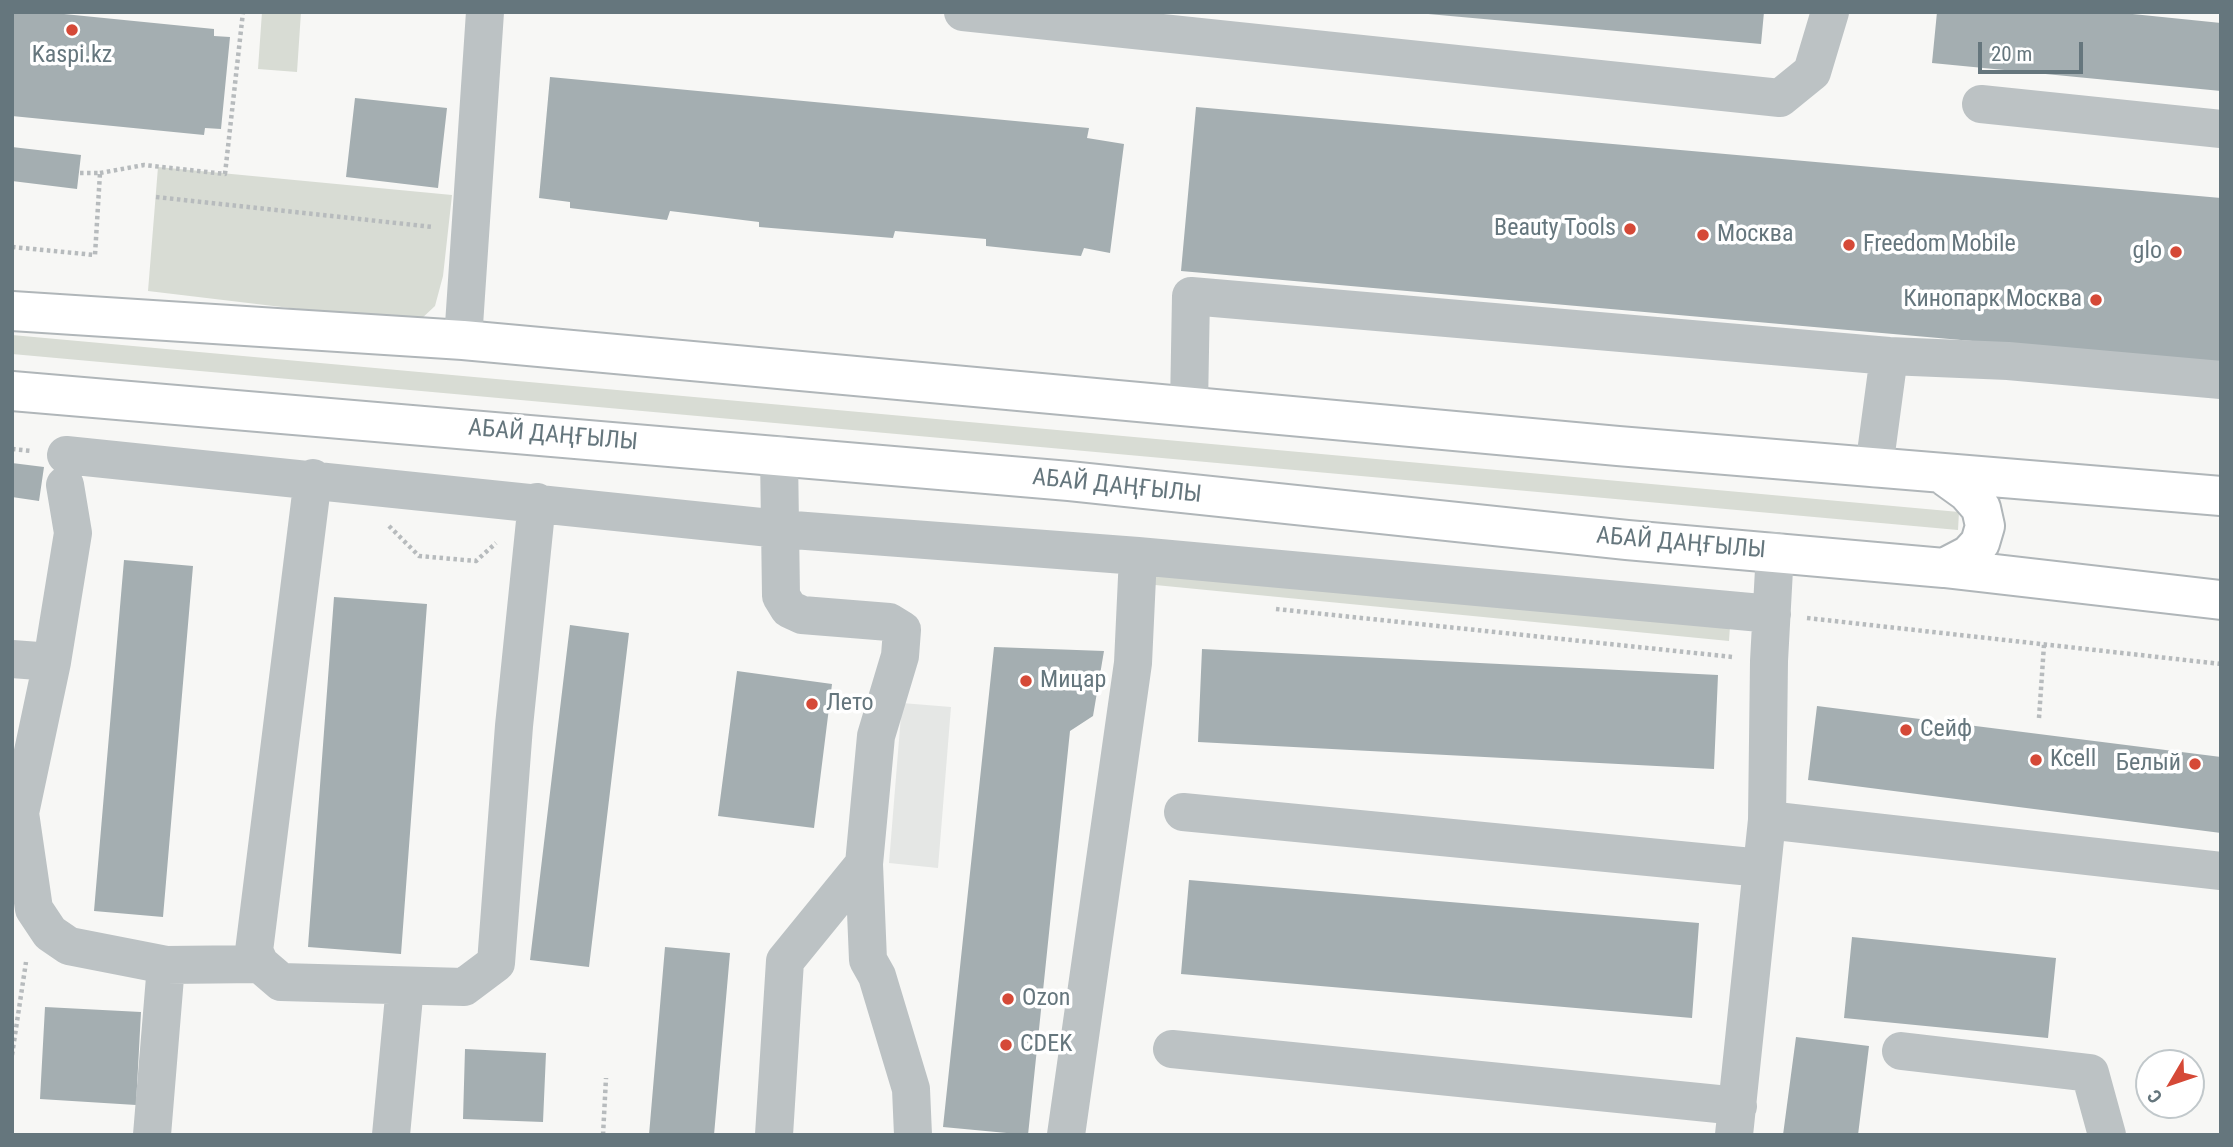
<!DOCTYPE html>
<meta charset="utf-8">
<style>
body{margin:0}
#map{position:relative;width:2233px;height:1147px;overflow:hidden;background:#f7f7f5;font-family:"Roboto Condensed",sans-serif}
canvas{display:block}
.frame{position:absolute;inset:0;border:14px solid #65767d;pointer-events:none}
.north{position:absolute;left:2135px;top:1049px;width:70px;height:70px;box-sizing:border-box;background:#fff;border:2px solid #c1c8cb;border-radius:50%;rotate:231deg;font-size:19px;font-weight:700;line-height:28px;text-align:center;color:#65767d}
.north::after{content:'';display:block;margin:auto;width:24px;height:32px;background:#d54937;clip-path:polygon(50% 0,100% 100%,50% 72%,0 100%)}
.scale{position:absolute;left:1978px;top:42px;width:105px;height:32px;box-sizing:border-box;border:4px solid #65767d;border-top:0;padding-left:9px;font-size:21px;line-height:24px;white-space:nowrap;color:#65767d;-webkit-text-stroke:5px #fff;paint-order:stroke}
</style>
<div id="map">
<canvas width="2233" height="1147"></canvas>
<div class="frame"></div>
<div class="north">С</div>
<div class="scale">20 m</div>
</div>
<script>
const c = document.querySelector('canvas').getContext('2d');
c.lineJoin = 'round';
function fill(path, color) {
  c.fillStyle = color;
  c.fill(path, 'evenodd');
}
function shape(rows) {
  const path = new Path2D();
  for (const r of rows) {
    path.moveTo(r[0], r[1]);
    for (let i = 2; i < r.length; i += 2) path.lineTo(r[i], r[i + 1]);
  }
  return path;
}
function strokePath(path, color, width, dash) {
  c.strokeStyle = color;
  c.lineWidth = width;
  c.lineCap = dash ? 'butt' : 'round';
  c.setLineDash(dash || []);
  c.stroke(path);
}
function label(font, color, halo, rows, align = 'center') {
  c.font = font + ' "Roboto Condensed",sans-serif';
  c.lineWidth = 7;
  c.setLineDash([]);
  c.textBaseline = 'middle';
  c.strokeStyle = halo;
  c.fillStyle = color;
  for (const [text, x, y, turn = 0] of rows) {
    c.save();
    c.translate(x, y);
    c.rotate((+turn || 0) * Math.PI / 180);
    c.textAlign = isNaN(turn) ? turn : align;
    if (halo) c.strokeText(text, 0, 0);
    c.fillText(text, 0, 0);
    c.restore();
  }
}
fill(shape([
 [902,703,951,707,938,868,889,863]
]), '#e5e7e5');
fill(shape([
 [262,12,301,12,297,72,258,69],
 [158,167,452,195,443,276,435,306,419,321,407,322,148,291],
 [12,335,1959,512,1958,530,12,354],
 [1146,569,1730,626,1729,641,1145,584]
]), '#d8dcd4');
fill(shape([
 [12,12,44,12,214,29,214,36,230,37,221,129,205,128,204,135,12,116],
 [1406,12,1764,12,1761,44],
 [1937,12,2113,12,2221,23,2221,91,1932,63],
 [550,77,1089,128,1087,138,1124,144,1110,253,1084,248,1081,256,986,246,986,239,895,231,893,238,759,227,759,222,670,211,667,220,570,208,570,202,539,198],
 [355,98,447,108,438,188,346,177],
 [1196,107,2221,198,2221,363,1181,271],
 [12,147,81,155,77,189,12,181],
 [12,463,44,467,39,501,12,497],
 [124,560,193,566,163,917,94,911],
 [334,597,427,604,401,954,308,947],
 [570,625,629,633,589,967,530,960],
 [994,647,1104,651,1093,716,1070,731,1028,1135,943,1127],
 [1202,649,1718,675,1714,769,1198,742],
 [737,671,832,684,814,828,718,816],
 [1817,706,2221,757,2221,833,1808,780],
 [1189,880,1699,923,1692,1018,1181,974],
 [1852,937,2056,958,2048,1038,1844,1018],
 [665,947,730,953,714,1135,649,1135],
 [45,1007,141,1012,136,1105,40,1099],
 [1796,1037,1869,1046,1858,1135,1783,1135],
 [465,1049,546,1053,543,1122,463,1119]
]), '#a4aeb1');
const major = shape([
 [12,311,463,340,1618,446,2221,496],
 [12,391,1069,481,1627,540,1944,568,2221,600],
 [1942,474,1967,492,1981,508,1985,526,1980,543,1969,555,1944,568]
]);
strokePath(major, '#b0b6b9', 42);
strokePath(shape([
 [100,173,144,165,225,174,243,12],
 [156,197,433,227],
 [12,247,95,255,100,173,79,173],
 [12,449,32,451],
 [389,526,419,556,476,561,496,543],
 [1276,609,1733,657],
 [1807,618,2221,664],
 [2039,718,2044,645],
 [12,1055,26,962],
 [603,1135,606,1078]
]), '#b7bbbd', 4.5, [3.5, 3.5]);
strokePath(shape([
 [963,12,1780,98,1812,72,1830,12],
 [1981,104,2221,129],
 [463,340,485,12],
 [1189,406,1191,296,1889,356,2008,361,2221,380],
 [66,455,780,529,1138,556,1772,614],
 [779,455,781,596,789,609,802,615,889,622,902,630,900,656,876,736,864,864,868,960,877,976,911,1089,913,1135],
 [1874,468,1889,356],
 [313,478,254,951,260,964,281,982,464,987,496,963,514,726,537,502],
 [65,485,73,533,52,662,20,813,34,909,50,933,69,946,166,965,260,964],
 [12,659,52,662],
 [1183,812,1762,868],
 [1767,820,2221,871],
 [1172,1049,1738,1106],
 [1901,1051,2090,1073,2107,1135],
 [152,1135,166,965],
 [391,1135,405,986],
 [774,1135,785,961,864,864],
 [1066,1135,1133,663,1138,556],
 [1734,1135,1767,820,1769,661,1775,551]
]), '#bcc2c4', 38);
strokePath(major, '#fff', 38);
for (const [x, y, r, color] of [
 [72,30,7,"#d54937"],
 [1630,229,7,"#d54937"],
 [1703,235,7,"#d54937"],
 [1849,245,7,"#d54937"],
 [2176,252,7,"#d54937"],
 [2096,300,7,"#d54937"],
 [1026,681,7,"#d54937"],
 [812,704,7,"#d54937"],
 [1906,730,7,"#d54937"],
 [2036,760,7,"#d54937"],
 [2195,764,7,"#d54937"],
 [1008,999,7,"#d54937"],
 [1006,1045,7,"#d54937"]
]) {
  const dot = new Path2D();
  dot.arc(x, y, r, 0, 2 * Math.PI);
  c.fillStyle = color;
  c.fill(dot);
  strokePath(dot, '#fff', 2.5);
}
label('24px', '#65767d', '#fff', [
 ["Kaspi.kz",72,56,"center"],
 ["Beauty Tools",1616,229,"right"],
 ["Москва",1717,235],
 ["Freedom Mobile",1863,245],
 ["glo",2162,252,"right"],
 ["Кинопарк Москва",2082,300,"right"],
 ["Мицар",1040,681],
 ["Лето",826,704],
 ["Сейф",1920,730],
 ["Kcell",2050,760],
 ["Белый",2181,764,"right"],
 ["Ozon",1022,999],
 ["CDEK",1020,1045]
], 'left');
label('24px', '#65767d', '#fff', [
 ["АБАЙ ДАҢҒЫЛЫ",553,436,5],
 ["АБАЙ ДАҢҒЫЛЫ",1117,487,6],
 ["АБАЙ ДАҢҒЫЛЫ",1681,544,5]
]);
</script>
